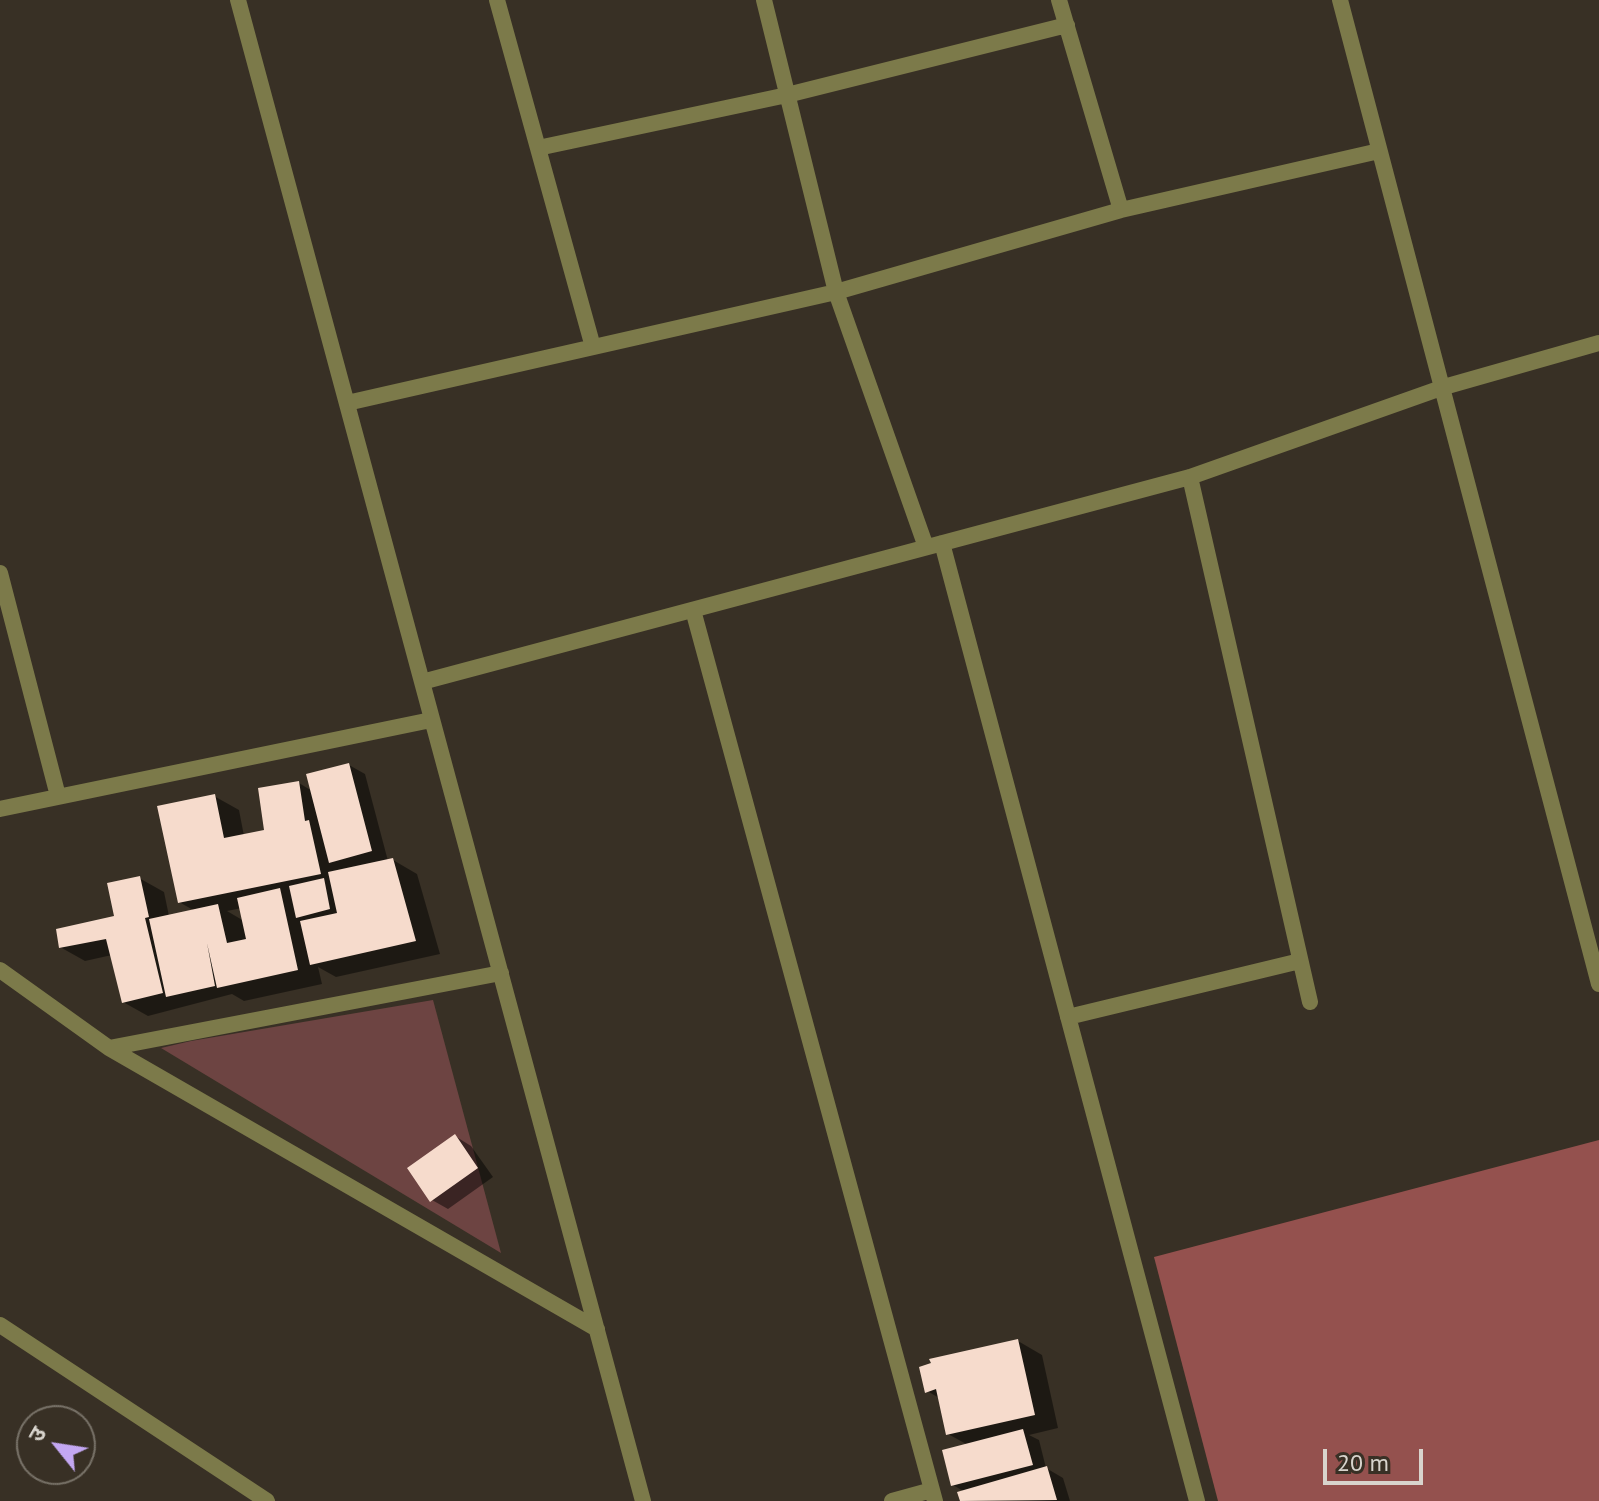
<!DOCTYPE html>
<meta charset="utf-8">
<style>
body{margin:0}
#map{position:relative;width:1599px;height:1501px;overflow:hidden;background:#383025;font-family:"PT Sans","Noto Sans Devanagari",sans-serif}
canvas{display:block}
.north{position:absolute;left:16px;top:1405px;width:80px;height:80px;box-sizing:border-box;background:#383025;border:2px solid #787268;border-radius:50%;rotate:300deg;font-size:22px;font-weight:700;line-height:32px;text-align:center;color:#d8d4cd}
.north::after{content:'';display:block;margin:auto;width:28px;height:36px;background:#c3a7f2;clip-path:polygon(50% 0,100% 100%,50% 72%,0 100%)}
.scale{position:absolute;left:1323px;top:1449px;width:100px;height:36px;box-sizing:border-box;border:4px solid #d8d4cd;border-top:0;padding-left:10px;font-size:24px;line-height:28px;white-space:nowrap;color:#d8d4cd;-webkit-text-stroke:6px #383025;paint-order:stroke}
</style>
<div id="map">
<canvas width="1599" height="1501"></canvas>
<div class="north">उ</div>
<div class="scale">20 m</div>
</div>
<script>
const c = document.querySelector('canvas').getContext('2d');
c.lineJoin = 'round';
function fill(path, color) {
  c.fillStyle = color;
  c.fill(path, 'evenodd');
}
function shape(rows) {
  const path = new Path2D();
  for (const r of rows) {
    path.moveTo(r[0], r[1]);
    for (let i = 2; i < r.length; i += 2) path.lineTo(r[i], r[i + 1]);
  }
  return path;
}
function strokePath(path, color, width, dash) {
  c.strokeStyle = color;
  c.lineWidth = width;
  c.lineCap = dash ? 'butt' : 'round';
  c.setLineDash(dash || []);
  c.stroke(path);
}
fill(shape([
 [433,1000,501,1253,161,1048,191,1041]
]), '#6d4442');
fill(shape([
 [1599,1140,1599,1501,1218,1501,1154,1257]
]), '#94514e');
fill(shape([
 [349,765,365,774,388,861,393,860,417,874,440,954,336,977,318,967,322,984,244,1001,232,994,148,1016,123,1002,112,955,85,961,60,947,116,917,139,878,164,892,169,916,195,911,179,902,214,796,239,810,244,836,266,831,299,783,312,791],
 [242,908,244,921,227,911],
 [455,1136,471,1146,493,1177,448,1209,432,1200],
 [1018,1341,1042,1355,1058,1428,1029,1435,1039,1440,1046,1468,1063,1478,1070,1501,962,1501,960,1494,965,1492,953,1485,968,1445,948,1434,941,1399,927,1391]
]), '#0007');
fill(shape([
 [349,763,372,851,329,863,306,774],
 [299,781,305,821,309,820,321,874,178,903,157,806,215,794,224,838,264,830,258,788],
 [393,858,416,941,310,965,300,921,337,913,328,872],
 [140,876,149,917,145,918,163,993,122,1003,106,939,59,948,56,929,114,916,107,883],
 [324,878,330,909,296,918,289,886],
 [280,888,298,970,217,988,207,943,215,986,166,997,149,919,218,904,227,943,246,939,237,898],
 [455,1134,478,1168,430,1202,407,1168],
 [1018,1339,1035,1415,946,1435,936,1389,925,1393,919,1367,931,1363,929,1359],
 [1023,1429,1033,1465,951,1486,942,1450],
 [1047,1466,1057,1500,960,1501,957,1492]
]), '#f6dbcc');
strokePath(shape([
 [238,0,643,1501],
 [497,0,593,347],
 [764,0,836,292,926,547],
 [1059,0,1121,210],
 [1340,0,1599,984],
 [538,148,787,95,1067,25],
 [347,403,836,292,1121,210,1379,151],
 [1190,477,1310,1002],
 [942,543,1197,1501],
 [0,573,58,796],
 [693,610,935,1501],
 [422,682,1190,477,1444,387,1599,343],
 [0,809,431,720],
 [0,970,109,1048,597,1329],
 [1068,1017,1300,961],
 [109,1048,501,973],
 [0,1325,267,1501],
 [892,1501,932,1490]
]), '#7c7a4a', 16);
</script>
